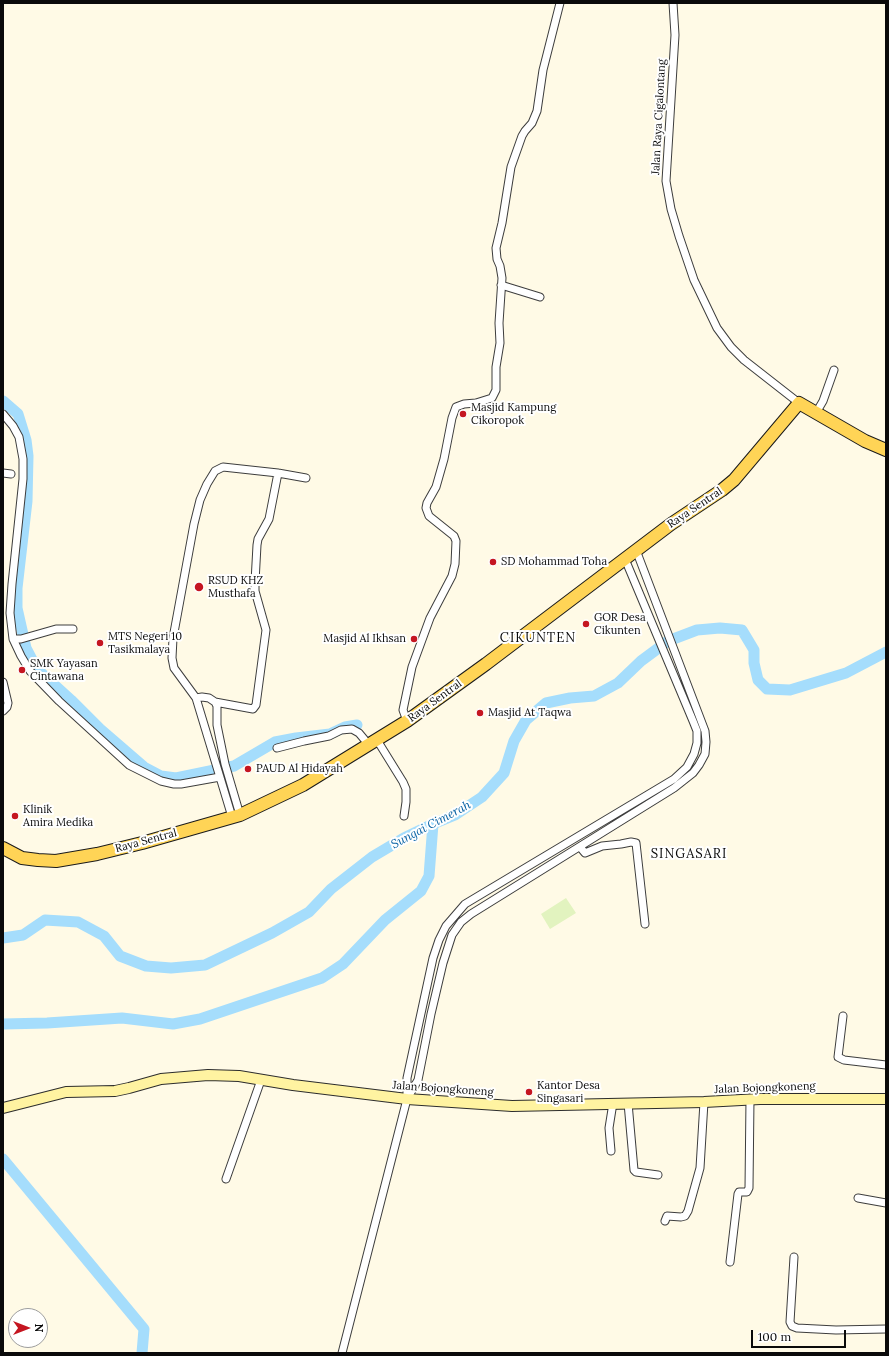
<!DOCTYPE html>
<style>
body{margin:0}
#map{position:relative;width:889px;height:1356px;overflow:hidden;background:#fffae6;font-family:Lora,serif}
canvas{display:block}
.frame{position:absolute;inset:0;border:4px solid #0a0a0a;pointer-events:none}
.north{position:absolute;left:8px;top:1308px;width:40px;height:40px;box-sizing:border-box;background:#fff;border:1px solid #9d9d9d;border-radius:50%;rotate:90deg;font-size:11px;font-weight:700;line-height:16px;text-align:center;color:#0a0a0a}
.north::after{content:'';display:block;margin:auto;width:14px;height:18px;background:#c51621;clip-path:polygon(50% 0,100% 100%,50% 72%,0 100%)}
.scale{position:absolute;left:751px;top:1330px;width:95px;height:18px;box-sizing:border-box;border:2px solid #0a0a0a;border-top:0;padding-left:5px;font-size:12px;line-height:14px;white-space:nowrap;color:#0a0a0a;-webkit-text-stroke:3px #fff;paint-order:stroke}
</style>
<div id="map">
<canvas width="889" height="1356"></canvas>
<div class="frame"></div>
<div class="north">N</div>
<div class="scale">100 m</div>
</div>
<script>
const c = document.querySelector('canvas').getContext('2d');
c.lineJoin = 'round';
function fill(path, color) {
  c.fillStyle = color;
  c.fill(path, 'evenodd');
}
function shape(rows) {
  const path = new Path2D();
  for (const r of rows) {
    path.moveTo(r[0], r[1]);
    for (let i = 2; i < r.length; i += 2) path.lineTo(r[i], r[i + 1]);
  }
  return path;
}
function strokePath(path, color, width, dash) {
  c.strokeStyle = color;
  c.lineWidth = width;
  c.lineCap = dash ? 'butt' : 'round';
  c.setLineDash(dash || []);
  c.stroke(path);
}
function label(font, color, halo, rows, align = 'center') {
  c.font = font + ' Lora,serif';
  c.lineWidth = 4;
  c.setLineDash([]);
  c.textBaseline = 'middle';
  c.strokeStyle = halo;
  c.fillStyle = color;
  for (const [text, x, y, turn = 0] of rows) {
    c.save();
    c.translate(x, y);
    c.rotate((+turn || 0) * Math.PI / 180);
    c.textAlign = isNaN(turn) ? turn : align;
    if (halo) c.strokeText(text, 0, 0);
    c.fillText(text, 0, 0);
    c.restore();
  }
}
fill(shape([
 [566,898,576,913,550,929,541,914]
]), '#e2f3bf');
strokePath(shape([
 [3,401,18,414,26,440,28,456,27,501,17,588,17,608,26,648,37,669,71,700,100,729,144,767,161,776,176,778,234,766,275,742,296,738,330,734,345,727,357,725],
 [3,938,23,935,45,920,78,922,104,936,120,956,146,966,171,968,205,965,272,933,309,912,331,889,372,857,404,838,433,824,455,815,482,797,504,773,514,741,526,720,546,703,570,698,594,696,618,683,641,661,668,641,697,630,720,628,742,630,754,650,754,663,758,680,767,689,790,690,846,673,886,652],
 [3,1024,47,1023,122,1018,173,1024,200,1019,322,978,343,964,385,920,421,891,429,876,433,824],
 [3,1159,144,1329,142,1353]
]), '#a5ddfc', 11);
const street = shape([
 [673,3,675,35,666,181,671,209,679,236,694,280,717,328,731,347,744,360,799,403],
 [501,285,540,297],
 [816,413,823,401,834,370],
 [3,414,13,426,19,437,23,459,23,479,12,584,10,613,13,639,21,656,30,671,59,701,129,765,161,781,174,784,181,784,220,777],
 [3,473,11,474],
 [13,639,21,639,56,629,73,629],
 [3,682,8,703,7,707,3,711],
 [196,698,232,817],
 [215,702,253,709,256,705,266,630,255,591,255,582,257,545,258,539,269,519,278,473],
 [407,721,403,710,412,667,430,618,452,576,455,564,456,541,454,536,429,516,426,508,427,503,436,487,444,459,452,418,456,407,464,404,476,403,492,398,496,390,496,367,500,343,499,323,502,278,500,266,497,259,496,248,502,223,511,167,522,136,525,131,532,123,537,111,543,70,560,3],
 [377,740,403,782,406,789,406,802,404,816],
 [277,748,304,741,329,736,341,730,352,729,359,733,369,745],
 [240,815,225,764,217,725,217,706,215,702,209,698,202,697,196,698,174,668,172,658,173,638,194,524,200,500,207,484,215,471,223,467,278,473,306,478],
 [580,847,585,853,602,846,621,844,631,842,636,843,645,924],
 [843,1016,838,1057,844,1060,886,1065],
 [407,1099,418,1080,431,1014,443,963,452,935,461,922,471,914,674,788,693,773,699,765,705,754,706,742,705,731,636,550],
 [628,1103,634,1170,636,1172,658,1175],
 [611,1151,609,1128,613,1103],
 [226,1179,261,1080],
 [858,1198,886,1203],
 [665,1221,667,1216,681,1217,685,1216,688,1211,700,1168,704,1102],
 [794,1257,790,1322,792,1326,797,1328,836,1330,886,1329],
 [730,1262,738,1194,739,1192,747,1192,749,1188,750,1099],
 [342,1353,407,1099,407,1078,433,958,439,940,446,926,465,904,674,779,687,767,694,754,697,743,697,731,693,721,625,559]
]);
const secondary = shape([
 [3,1108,66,1092,115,1091,129,1088,161,1079,208,1075,239,1076,293,1085,407,1099,512,1106,704,1102,760,1099,886,1099]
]);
const primary = shape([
 [3,848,22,858,38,860,56,861,97,854,142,843,240,815,303,785,407,721,486,664,671,524,722,490,734,480,799,403,865,441,886,450]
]);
strokePath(street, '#3d3d3d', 9);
strokePath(secondary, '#2c2c2c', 12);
strokePath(primary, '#1b1b1b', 14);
strokePath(street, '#fff', 7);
strokePath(secondary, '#fff3a1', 10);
strokePath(primary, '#ffd456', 12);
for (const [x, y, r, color] of [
 [463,414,4,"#c51621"],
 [493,562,4,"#c51621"],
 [199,587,5,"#c51621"],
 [586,624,4,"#c51621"],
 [414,639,4,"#c51621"],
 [100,643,4,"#c51621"],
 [22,670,4,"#c51621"],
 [480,713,4,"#c51621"],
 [248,769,4,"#c51621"],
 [15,816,4,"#c51621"],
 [529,1092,4,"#c51621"]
]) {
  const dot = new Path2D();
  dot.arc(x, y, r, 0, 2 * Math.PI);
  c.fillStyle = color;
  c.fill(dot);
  strokePath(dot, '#fff', 1.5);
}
label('11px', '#0a0a0a', '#fff', [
 ["Jalan Raya Cigalontang",659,117,-87],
 ["Raya Sentral",695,508,-34],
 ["Raya Sentral",435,701,-36],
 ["Raya Sentral",146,841,-15],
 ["Jalan Bojongkoneng",765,1088,-2],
 ["Jalan Bojongkoneng",443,1089,4]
]);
label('11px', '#0a0a0a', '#fff', [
 ["Masjid Kampung",471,408],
 ["Cikoropok",471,421],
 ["SD Mohammad Toha",501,562],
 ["RSUD KHZ",208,581],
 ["Musthafa",208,594],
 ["GOR Desa",594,618],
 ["Cikunten",594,631],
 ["MTS Negeri 10",108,637],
 ["Tasikmalaya",108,650],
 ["Masjid Al Ikhsan",406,639,"right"],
 ["SMK Yayasan",30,664],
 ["Cintawana",30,677],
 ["Masjid At Taqwa",488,713],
 ["PAUD Al Hidayah",256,769],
 ["Klinik",23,810],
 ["Amira Medika",23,823],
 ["Kantor Desa",537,1086],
 ["Singasari",537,1099]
], 'left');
label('italic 12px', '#0963a5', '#fff', [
 ["Sungai Cimerah",431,825,-28]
]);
c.letterSpacing = '1px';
label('13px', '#0a0a0a', '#fff', [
 ["CIKUNTEN",538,638],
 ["SINGASARI",689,854]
]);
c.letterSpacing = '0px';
</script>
